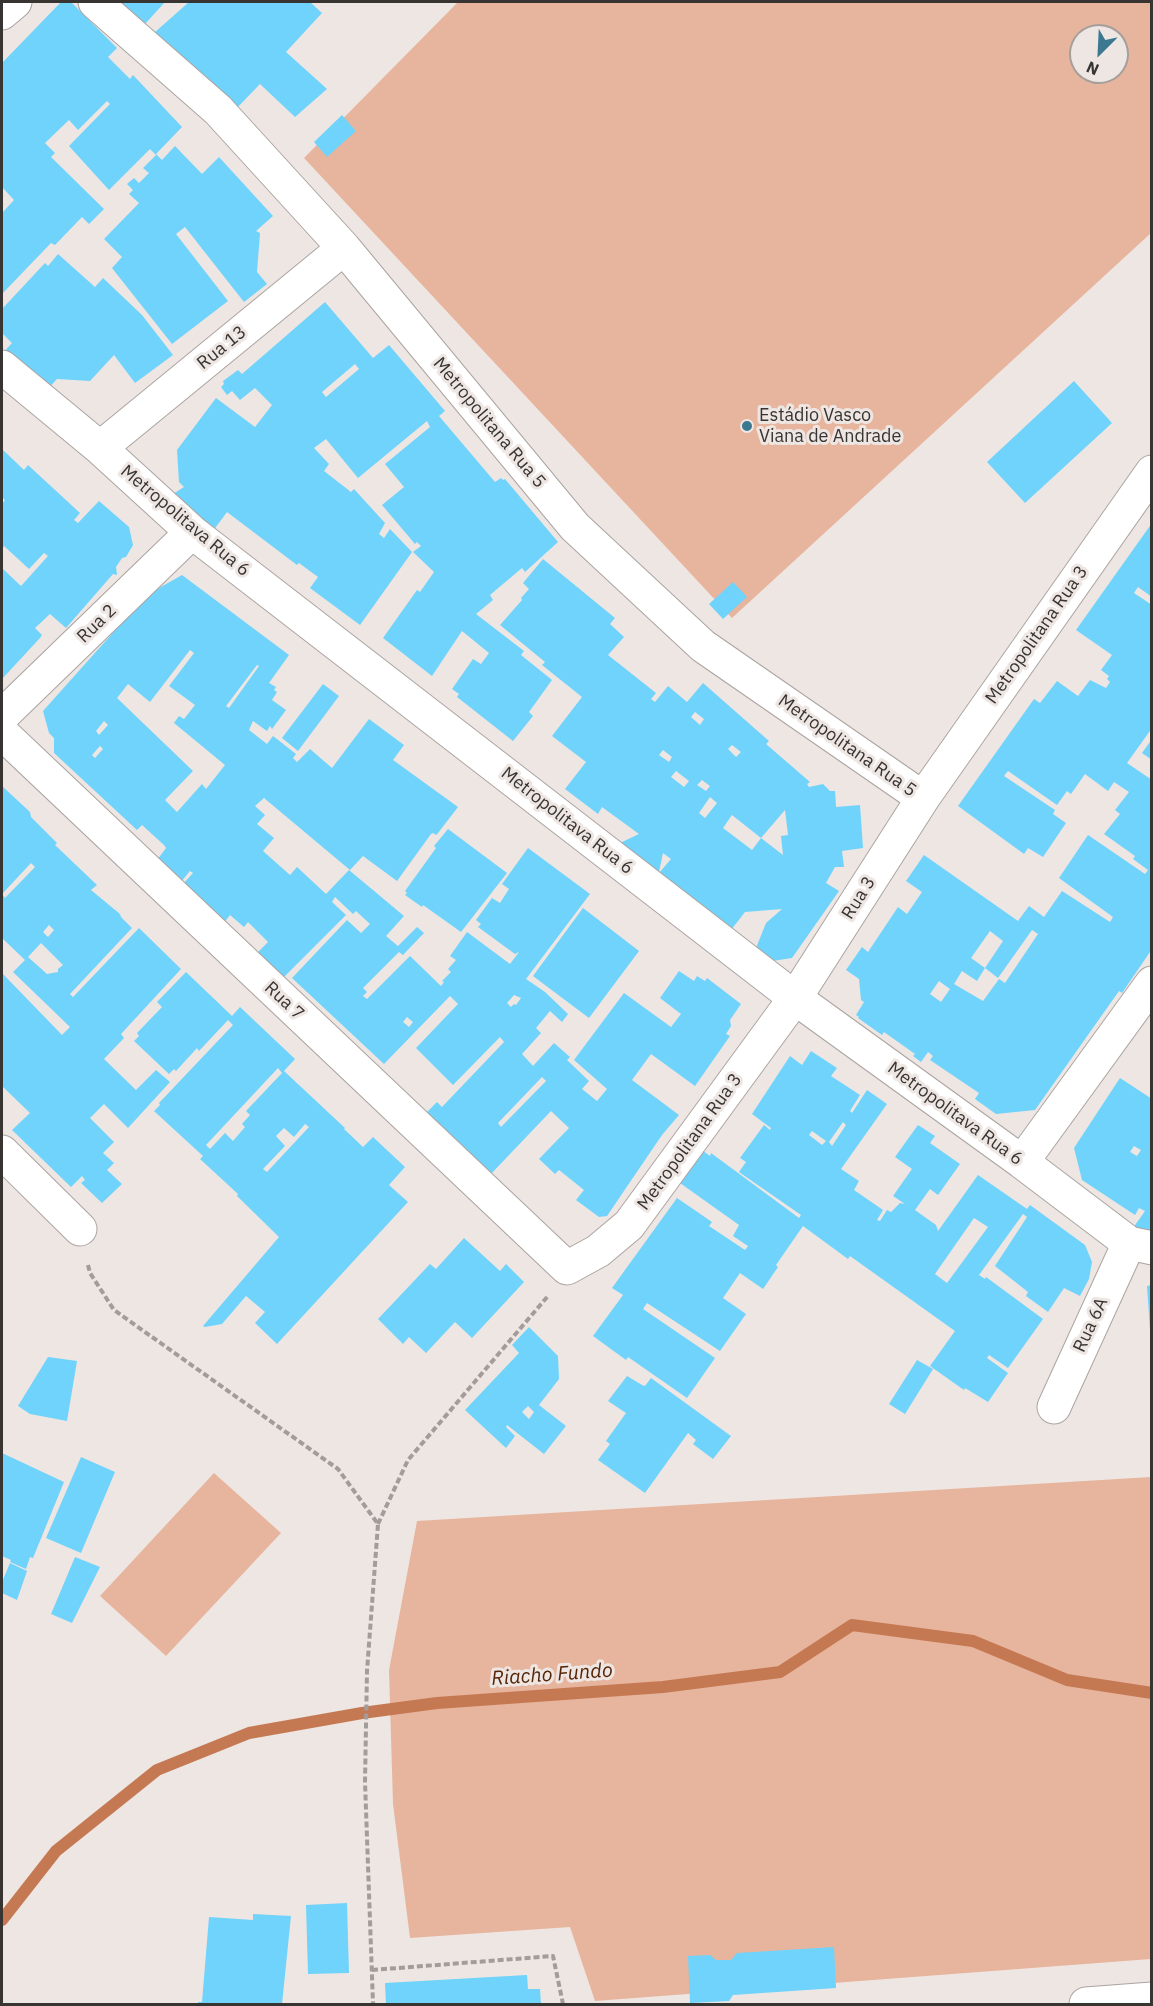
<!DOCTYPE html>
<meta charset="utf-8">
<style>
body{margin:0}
#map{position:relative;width:1153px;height:2006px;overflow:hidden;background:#eee6e3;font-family:"IBM Plex Sans",sans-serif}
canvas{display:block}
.frame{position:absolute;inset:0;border:3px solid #373432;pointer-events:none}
.north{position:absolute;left:1069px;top:24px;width:60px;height:60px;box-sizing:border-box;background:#eee6e3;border:2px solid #a59f9c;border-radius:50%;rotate:204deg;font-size:16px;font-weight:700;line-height:24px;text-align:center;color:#373432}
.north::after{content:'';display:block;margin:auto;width:21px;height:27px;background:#3c788f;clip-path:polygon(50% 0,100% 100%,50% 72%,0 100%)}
</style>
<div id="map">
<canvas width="1153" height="2006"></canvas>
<div class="frame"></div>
<div class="north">N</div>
</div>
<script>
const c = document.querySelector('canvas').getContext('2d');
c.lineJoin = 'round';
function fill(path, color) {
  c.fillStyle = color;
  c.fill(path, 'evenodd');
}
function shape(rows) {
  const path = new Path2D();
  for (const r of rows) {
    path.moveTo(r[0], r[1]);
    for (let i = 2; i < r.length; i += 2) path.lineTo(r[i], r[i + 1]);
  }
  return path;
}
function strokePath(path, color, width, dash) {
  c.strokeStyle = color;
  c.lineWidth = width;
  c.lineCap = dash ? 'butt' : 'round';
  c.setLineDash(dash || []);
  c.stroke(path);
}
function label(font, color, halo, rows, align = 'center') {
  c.font = font + ' "IBM Plex Sans",sans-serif';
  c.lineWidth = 6;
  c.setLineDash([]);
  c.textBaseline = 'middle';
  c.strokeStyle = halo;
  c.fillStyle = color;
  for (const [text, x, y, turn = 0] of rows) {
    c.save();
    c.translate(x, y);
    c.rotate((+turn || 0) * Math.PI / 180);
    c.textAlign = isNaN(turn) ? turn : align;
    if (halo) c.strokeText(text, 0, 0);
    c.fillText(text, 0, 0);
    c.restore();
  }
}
fill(shape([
 [458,2,1151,2,1151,233,732,618,304,158],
 [1081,36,1117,36,1117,72,1081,72],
 [214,1473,281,1533,166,1656,100,1596],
 [1151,1477,1151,1959,595,2001,570,1927,410,1938,393,1804,389,1670,417,1521]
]), '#e7b59d');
strokePath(shape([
 [2,1920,56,1851,157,1770,249,1733,362,1713,437,1703,663,1687,780,1672,852,1625,973,1641,1067,1680,1152,1693]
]), '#c57953', 12);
fill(shape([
 [61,2,71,2,117,48,108,57,130,79,133,75,182,127,156,154,162,160,175,146,202,174,219,157,273,216,256,231,260,233,257,272,267,284,244,302,185,227,176,234,228,301,172,344,112,268,122,257,104,239,139,203,129,194,133,190,127,184,134,178,139,183,149,173,143,168,156,155,150,149,109,190,69,146,110,104,107,101,78,130,69,120,45,143,55,153,51,157,104,209,89,224,82,217,55,245,51,243,2,294,2,213,14,200,2,187,2,63],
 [121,2,165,2,145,24],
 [189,2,310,2,322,13,286,52,327,89,295,117,260,84,236,109,154,33],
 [342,115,356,131,327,157,314,142],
 [58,254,95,287,103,278,142,315,173,355,135,383,114,355,90,381,57,379,43,394,2,354,12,343,2,333,2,309,45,263,48,266],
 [325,302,373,358,389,345,445,411,439,416,495,482,501,478,503,480,505,479,558,542,525,572,522,568,490,595,493,600,476,614,524,651,521,655,552,680,529,712,533,716,513,741,457,697,459,694,452,689,473,659,481,664,489,653,462,631,432,676,383,638,417,590,420,592,434,572,413,552,421,546,417,542,415,544,382,505,404,487,385,464,430,427,427,421,358,478,326,439,314,448,329,464,324,471,351,492,354,489,385,523,379,534,384,538,390,529,412,552,360,625,310,588,318,577,299,563,297,565,227,512,213,531,170,496,184,487,179,482,177,450,216,398,255,427,272,405,255,388,240,400,232,391,227,395,221,387,224,384,223,381,238,370,242,374],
 [355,364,359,369,326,397,322,392],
 [1074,381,1112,423,1025,503,987,462],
 [2,449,24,470,28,465,80,513,74,520,78,523,99,501,129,527,133,545,126,557,122,558,116,567,117,575,113,574,66,628,50,614,35,628,42,635,40,638,2,679,2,568,21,586,48,556,44,553,29,569,4,546,2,550,2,504,5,500,2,497],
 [1152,523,1152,597,1138,587,1134,593,1152,605,1152,728,1127,763,1152,780,1152,938,1150,940,1152,949,1122,993,1119,991,1035,1110,996,1114,975,1099,979,1093,930,1060,933,1056,928,1052,921,1062,913,1056,915,1054,884,1032,882,1035,858,1018,859,1017,856,1015,864,1002,861,1000,859,979,846,970,862,947,868,952,898,907,907,914,922,892,906,881,924,855,1018,921,1029,906,1044,917,1062,891,1110,922,1113,917,1059,878,1088,835,1145,874,1148,870,1133,859,1135,856,1104,834,1120,814,1115,810,1129,792,1114,782,1108,791,1085,774,1071,794,1067,791,1057,805,1008,771,1004,776,1055,810,1053,814,1066,823,1043,857,1028,848,1024,854,958,806,1034,699,1040,703,1057,681,1078,696,1090,680,1106,688,1110,682,1107,679,1109,676,1101,670,1112,655,1076,630],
 [1032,930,1038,934,1005,983,999,979,983,1001,954,984,962,971,977,981,985,968,998,978],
 [990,931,1003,941,985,968,971,958],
 [939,981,950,989,941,1002,930,994],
 [543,559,615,618,610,624,624,637,608,655,656,693,651,699,655,702,668,686,687,702,703,683,769,741,766,744,810,782,807,784,809,787,823,784,830,791,835,791,836,807,860,805,863,848,842,851,844,867,835,867,826,883,839,891,792,958,772,961,756,948,766,923,782,909,745,912,731,930,659,873,671,859,663,853,659,872,620,843,639,834,602,807,598,814,565,789,586,762,552,736,582,697,542,665,545,662,500,625,522,600,521,598,529,589,523,583],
 [695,712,704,719,700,725,691,717],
 [732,745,741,752,736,757,728,749],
 [663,750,672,757,669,762,659,755],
 [676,771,689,781,684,787,671,777],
 [702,780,710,786,706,791,697,785],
 [710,797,717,803,705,818,699,813],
 [785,810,788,835,781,836,783,855,761,838,752,850,723,828,732,815,761,838],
 [182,575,289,655,269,683,276,687,274,690,277,692,272,700,286,710,272,729,270,726,267,731,253,721,249,730,267,744,273,736,296,754,293,758,297,762,310,749,332,768,369,719,404,745,393,760,458,807,438,833,436,835,433,833,431,834,397,881,363,856,350,870,264,798,255,806,265,815,257,824,274,838,263,851,290,875,297,867,326,894,349,870,404,916,386,936,398,946,417,927,424,933,403,955,399,952,363,988,367,992,363,996,367,999,410,956,441,986,444,982,442,981,451,972,448,969,456,960,450,956,467,932,510,964,519,952,515,954,478,927,481,924,476,920,492,898,500,903,509,889,502,884,528,848,590,894,526,979,545,992,568,1014,562,1022,550,1011,536,1028,541,1033,522,1054,533,1066,554,1043,570,1057,567,1060,589,1081,582,1089,597,1101,607,1089,574,1060,624,993,671,1027,681,1014,660,998,679,971,694,981,697,976,705,981,707,978,741,1004,730,1020,731,1026,726,1034,730,1036,695,1086,651,1054,632,1080,679,1115,662,1135,607,1216,599,1217,576,1200,584,1190,559,1170,555,1174,539,1159,569,1128,551,1111,489,1176,422,1117,437,1102,442,1107,504,1042,500,1037,453,1085,416,1048,458,1004,450,996,384,1064,292,978,347,920,361,933,370,924,356,911,353,914,335,897,332,902,346,915,283,978,256,954,268,942,248,922,244,927,230,915,224,923,183,884,193,873,190,871,181,882,157,860,166,848,164,845,142,825,137,830,54,753,54,738,49,733,43,711,127,617,152,592],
 [190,650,194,653,169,686,195,705,184,719,179,716,174,723,225,765,206,789,202,784,177,812,165,800,193,771,117,698,128,684,150,702],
 [257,665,259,666,229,708,226,706],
 [104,721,108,725,99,735,96,731],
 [100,746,103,749,95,758,92,755],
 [514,995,521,998,516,1005,514,1004,511,1007,507,1003],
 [407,1017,413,1022,409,1027,403,1022],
 [542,1077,546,1081,501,1127,498,1123],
 [733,582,747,597,723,619,709,604],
 [323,684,339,696,298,751,282,738],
 [1152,739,1152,760,1142,753],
 [2,786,30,812,31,817,57,843,55,845,97,885,91,890,120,914,121,917,132,928,70,994,73,997,139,928,181,969,121,1034,124,1038,104,1059,136,1090,156,1070,170,1082,128,1128,104,1104,90,1118,114,1142,103,1153,114,1163,107,1170,122,1184,102,1203,81,1183,85,1180,82,1176,71,1187,12,1130,30,1113,2,1086,2,973,62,1035,70,1027,13,972,25,960,2,938,2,894,5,898,35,867,31,863,3,893,2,892],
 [49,925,54,930,48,937,43,932],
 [41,943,63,965,58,969,58,972,47,974,28,957],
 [448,829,507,873,461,932,423,905,422,907,405,895,407,893,405,891,436,848,434,846],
 [583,908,639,951,589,1018,533,976],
 [186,972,232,1016,240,1007,295,1059,284,1071,345,1128,344,1129,363,1147,373,1137,405,1167,389,1185,408,1202,277,1344,255,1323,265,1312,246,1296,222,1324,205,1327,203,1326,279,1237,237,1196,238,1194,200,1159,203,1156,154,1111,160,1105,159,1103,233,1025,228,1020,199,1051,197,1048,176,1071,174,1069,169,1074,134,1041,139,1036,137,1033,162,1007,157,1002],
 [278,1068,282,1073,246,1111,250,1115,242,1124,245,1127,233,1141,225,1133,210,1149,206,1145],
 [305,1124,309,1127,267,1172,263,1169,285,1146,276,1136,284,1128,294,1137],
 [811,1051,837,1068,831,1076,860,1095,850,1111,852,1113,867,1090,887,1104,841,1169,859,1181,854,1190,883,1210,877,1220,880,1221,887,1210,891,1212,900,1203,905,1204,893,1196,912,1169,895,1157,918,1125,935,1136,930,1143,960,1164,938,1195,930,1189,915,1210,936,1225,938,1231,978,1175,1027,1209,1030,1205,1085,1245,1092,1262,1089,1279,1080,1296,1064,1288,1048,1312,1026,1296,1028,1292,995,1266,1027,1217,1023,1214,979,1275,985,1279,986,1277,1043,1319,1008,1368,989,1355,987,1358,1008,1373,988,1402,965,1388,964,1390,930,1366,955,1331,850,1256,848,1259,803,1226,776,1265,778,1267,763,1289,740,1273,723,1298,746,1314,720,1351,647,1303,643,1309,715,1358,687,1398,628,1357,626,1360,593,1336,623,1295,612,1288,677,1198,712,1222,709,1226,745,1250,748,1246,733,1236,739,1225,680,1183,703,1151,710,1156,711,1153,799,1218,801,1215,739,1172,746,1162,740,1158,764,1125,770,1130,771,1128,752,1114,790,1056,802,1065],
 [843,1122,846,1125,832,1146,829,1142],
 [812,1131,826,1141,822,1145,809,1135],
 [974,1218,988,1227,947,1283,935,1274],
 [1120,1078,1152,1099,1152,1242,1133,1228,1145,1211,1139,1208,1135,1215,1082,1180,1074,1148],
 [1134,1146,1141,1150,1137,1156,1130,1152],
 [464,1238,500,1271,506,1264,524,1282,472,1338,455,1322,426,1353,409,1337,403,1344,378,1319,430,1264,436,1269],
 [1152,1285,1152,1329,1150,1330,1147,1286],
 [529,1327,558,1356,559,1379,539,1405,566,1426,544,1454,507,1425,506,1427,515,1436,506,1448,465,1410,519,1353,512,1345],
 [528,1406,534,1412,529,1419,522,1412],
 [48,1357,77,1361,67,1421,30,1414,18,1406],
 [917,1360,933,1369,905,1414,889,1404],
 [627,1376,642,1385,645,1386,651,1378,731,1436,713,1459,693,1444,696,1440,688,1433,645,1493,598,1460,610,1444,606,1441,626,1413,608,1401],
 [2,1453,64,1482,33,1558,30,1557,26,1569,10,1562,11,1560,2,1556],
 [81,1457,115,1472,81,1553,46,1538],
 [75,1557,100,1567,72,1623,51,1614],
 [10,1563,27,1571,17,1600,2,1593,2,1582],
 [347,1903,349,1973,308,1974,306,1905],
 [253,1914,291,1916,282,2004,198,2004,198,2002,202,2002,209,1917,253,1920],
 [834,1947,836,1988,733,1995,729,2001,690,2003,688,1956,710,1955,716,1960,731,1960,737,1953],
 [527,1975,528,1989,540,1989,541,2004,386,2004,385,1983]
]), '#6fd3fb');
const minor = shape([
 [95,2,218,110,344,248,575,527,703,646,923,798],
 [2,13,15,2],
 [2,367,100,448,192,532,795,998,1022,1162,1129,1243,1152,1248],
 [100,448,344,248],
 [2,716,192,532],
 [2,733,567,1268,598,1251,629,1225,795,998,923,798,1152,472],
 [2,1152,80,1229],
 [1022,1162,1152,983],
 [1054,1407,1129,1243],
 [1086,2004,1152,1999]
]);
strokePath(minor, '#aba4a1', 35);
strokePath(shape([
 [88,1265,90,1273,114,1310,338,1469,378,1524,367,1671,365,1782,373,2004],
 [378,1524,408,1460,548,1296],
 [372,1970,553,1956,563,2004]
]), '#a29c9a', 4, [6, 3]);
strokePath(minor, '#fff', 33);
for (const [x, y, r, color] of [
 [747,426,6,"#3c788f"]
]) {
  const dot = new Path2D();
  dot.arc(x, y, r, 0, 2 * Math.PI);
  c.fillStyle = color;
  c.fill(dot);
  strokePath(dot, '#eee6e3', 2);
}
label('18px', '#373432', '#eee6e3', [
 ["Rua 13",222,348,-39],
 ["Metropolitana Rua 5",489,423,50],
 ["Metropolitava Rua 6",185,521,40],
 ["Rua 2",97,624,-44],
 ["Metropolitana Rua 3",1037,635,-55],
 ["Metropolitana Rua 5",847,746,35],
 ["Metropolitava Rua 6",567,821,38],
 ["Rua 3",859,898,-58],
 ["Rua 7",284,1001,43],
 ["Metropolitava Rua 6",955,1114,36],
 ["Metropolitana Rua 3",690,1142,-54],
 ["Rua 6A",1091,1325,-65]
]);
label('18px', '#373432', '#eee6e3', [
 ["Estádio Vasco",759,416],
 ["Viana de Andrade",759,437]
], 'left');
label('italic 20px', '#572508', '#eee6e3', [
 ["Riacho Fundo",552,1675,-4]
]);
</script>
